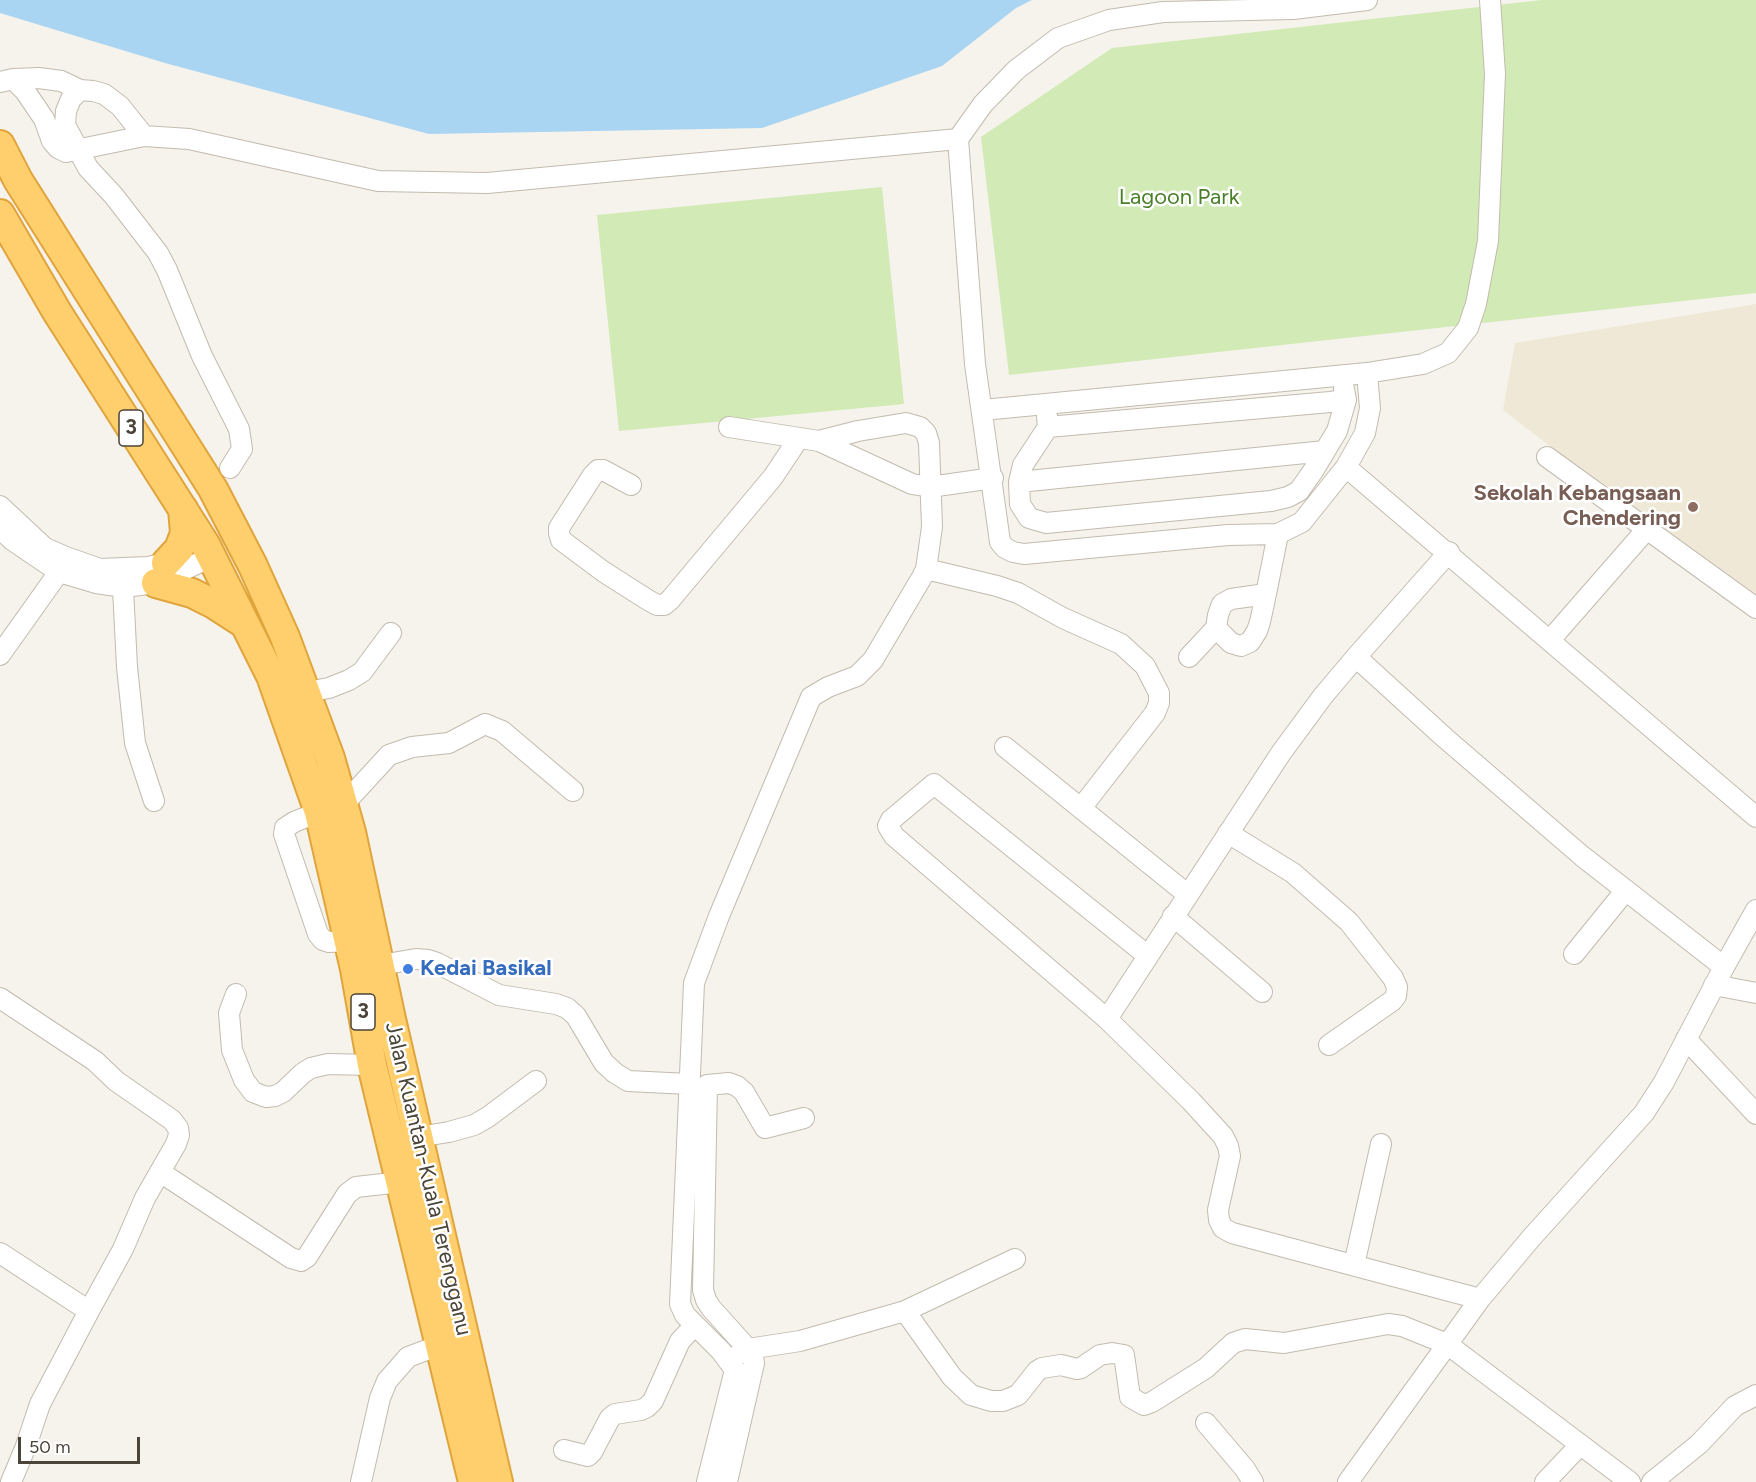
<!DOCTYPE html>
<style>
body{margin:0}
#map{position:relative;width:1756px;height:1482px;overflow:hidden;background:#f6f3ec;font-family:Figtree,sans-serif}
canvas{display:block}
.scale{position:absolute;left:18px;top:1437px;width:122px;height:27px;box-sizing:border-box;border:3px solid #4b4439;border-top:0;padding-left:8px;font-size:18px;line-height:21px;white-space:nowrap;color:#4b4439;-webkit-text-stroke:4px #fff;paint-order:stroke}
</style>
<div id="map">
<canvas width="1756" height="1482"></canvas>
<div class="scale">50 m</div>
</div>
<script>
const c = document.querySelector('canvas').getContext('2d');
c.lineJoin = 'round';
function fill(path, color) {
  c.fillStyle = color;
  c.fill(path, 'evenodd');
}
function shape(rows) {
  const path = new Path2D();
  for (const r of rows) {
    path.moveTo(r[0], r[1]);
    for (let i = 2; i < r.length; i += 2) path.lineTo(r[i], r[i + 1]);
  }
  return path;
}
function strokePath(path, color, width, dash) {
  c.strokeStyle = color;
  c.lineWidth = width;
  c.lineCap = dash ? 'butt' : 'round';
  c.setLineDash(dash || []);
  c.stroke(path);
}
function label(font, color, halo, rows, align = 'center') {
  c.font = font + ' Figtree,sans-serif';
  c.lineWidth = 5;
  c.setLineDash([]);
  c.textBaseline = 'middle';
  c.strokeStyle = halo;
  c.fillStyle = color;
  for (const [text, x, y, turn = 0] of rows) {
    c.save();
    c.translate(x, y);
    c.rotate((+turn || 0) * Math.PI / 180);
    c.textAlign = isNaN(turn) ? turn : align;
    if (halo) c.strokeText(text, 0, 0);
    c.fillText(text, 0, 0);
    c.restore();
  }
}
fill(shape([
 [1756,304,1756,605,1503,410,1515,343]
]), '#efe8d6');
fill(shape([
 [1542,0,1756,0,1756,293,1009,375,981,137,1112,48],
 [882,187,904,404,619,431,597,215]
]), '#d2eab5');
fill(shape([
 [0,0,1032,0,1016,8,942,66,762,128,429,134,165,63,0,13]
]), '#a9d4f2');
const minor = shape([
 [13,79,39,78,61,81,80,90],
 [0,82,13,79,25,91,44,119,52,141,58,148,66,152,144,136,189,139,378,181,487,183,958,139],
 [144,136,120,106,104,94,93,91,80,90,71,99,66,111,65,125,88,168,114,196,158,253,167,270,202,356,239,429,242,449,230,468],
 [1367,373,1423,364,1448,353,1468,328,1476,304,1488,241,1495,74,1490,0],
 [983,410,1367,373,1370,408,1365,433,1346,467,1302,522,1278,534,1228,535,1024,554,1013,552,1005,548,1000,542,975,364,958,139,983,104,1016,70,1058,38,1109,20,1163,12,1293,9,1367,0],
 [1047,416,1048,427,1330,402,1346,400,1344,389],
 [729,427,819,441,912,484,930,487,993,478],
 [1048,427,1023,465,1019,482,1020,504,1029,518,1046,523,1271,501,1288,497,1299,491,1313,471,1337,431,1346,400],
 [1547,457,1756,608],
 [1346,467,1756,817],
 [1019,482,1325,451],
 [631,485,603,470,598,470,593,475,559,528,559,533,561,540,604,572,648,600,657,605,664,605,670,600,773,477,799,438],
 [0,506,45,548,66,557,100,569,148,567,166,563,176,558],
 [0,528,12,540,59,572,96,583,124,587,156,583,211,557],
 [122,569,127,667,135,743,154,801],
 [926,569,997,586,1018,593,1063,618,1121,644,1145,666,1159,693,1159,703,1155,713,1081,808],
 [1266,594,1231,599,1222,604,1218,615,1216,628,1231,643,1241,646,1250,642,1257,631,1260,622,1266,594,1278,534],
 [1550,640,1647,529],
 [0,655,59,572,64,561],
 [1189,657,1216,628],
 [1356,657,1445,738,1582,856,1724,967],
 [306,692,329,688,349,680,362,672,391,633],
 [1005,747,1187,894],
 [343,805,389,755,412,747,449,743,485,724,502,731,573,791],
 [319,812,294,822,285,828,284,834,318,934,323,940,329,942,349,941],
 [1228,833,1293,873,1349,922,1393,978,1397,987,1396,996,1392,1001,1329,1045],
 [1173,916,1262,992],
 [1574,954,1626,890],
 [1148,956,934,784,891,820,888,826,894,836,1107,1019,1191,1101,1223,1136,1228,1146,1230,1156,1218,1210,1219,1220,1223,1228,1232,1233,1480,1299],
 [380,965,416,959,428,960,437,963,499,995,556,1004,567,1008,576,1016,604,1063,615,1073,628,1081,689,1084],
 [1714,985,1756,993],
 [236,994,229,1013,232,1050,244,1080,253,1092,266,1097,275,1096,283,1092,303,1073,311,1068,328,1064,372,1065],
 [0,998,95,1061,116,1081,172,1120,178,1128,179,1135,176,1144,145,1198,123,1249,89,1311],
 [1107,1019,1281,753,1323,696,1356,657,1449,552],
 [1686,1039,1756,1114],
 [418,1137,449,1132,474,1125,488,1117,536,1081],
 [160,1172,291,1258,301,1261,307,1257,347,1194,356,1187,401,1182],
 [0,1253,89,1311,40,1404,26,1446,11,1482],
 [1354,1265,1381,1144],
 [905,1311,952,1377,971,1395,991,1401,1003,1401,1018,1395,1037,1371,1042,1368,1061,1365,1077,1369,1081,1368,1100,1355,1112,1353,1124,1355,1130,1397,1144,1405,1152,1402,1206,1368,1233,1343,1245,1339,1284,1343,1388,1324,1402,1326,1447,1344,1630,1482],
 [739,1354,748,1349,800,1341,905,1311,1015,1259],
 [1206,1423,1245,1469,1253,1482],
 [564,1450,588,1456,592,1452,610,1418,615,1414,641,1410,647,1407,653,1401,680,1341,695,1325],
 [361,1482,380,1398,387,1381,408,1357,440,1345],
 [707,1482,735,1370,721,1351,685,1315,680,1304,694,983,719,916,811,697,828,687,857,676,873,660,922,577,926,569,932,527,929,443,926,433,920,427,906,423,858,431,819,441],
 [727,1482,754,1363,753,1356,748,1349,711,1308,706,1300,703,1290,707,1085,729,1083,737,1086,744,1092,765,1128,804,1118],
 [1348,1482,1480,1299,1532,1237,1644,1113,1664,1082,1724,967,1756,910],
 [1545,1482,1580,1445],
 [1652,1482,1699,1444,1735,1406,1756,1395]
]);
const highway = shape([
 [0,145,18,180,213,489,253,566,285,637,330,758,351,832,391,1019,498,1482],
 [0,214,57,312,205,544,271,676,319,812,355,969,372,1065,473,1482],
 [166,563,179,549,185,533,183,509],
 [156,583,192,593,214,604,245,624]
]);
strokePath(minor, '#c2bbae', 22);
strokePath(highway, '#e0a43c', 32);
strokePath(minor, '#fff', 20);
strokePath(highway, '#ffcf6e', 28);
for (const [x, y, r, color] of [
 [1693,507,6,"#8d6e63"],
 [408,969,6,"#3f7fe0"]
]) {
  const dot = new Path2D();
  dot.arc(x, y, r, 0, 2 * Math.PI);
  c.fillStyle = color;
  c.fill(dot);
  strokePath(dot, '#fff', 2);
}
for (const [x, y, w] of [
 [131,428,24],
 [363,1012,24]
]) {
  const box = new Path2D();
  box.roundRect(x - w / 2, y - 18, w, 36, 4.5);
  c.fillStyle = '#fff';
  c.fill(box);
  strokePath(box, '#4b4439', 1.5);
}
label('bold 21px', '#4b4439', null, [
 ["3",131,428],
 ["3",363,1012]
]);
label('22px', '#4a7f2a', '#fff', [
 ["Lagoon Park",1179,198]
]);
label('bold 22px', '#785e54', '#fff', [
 ["Sekolah Kebangsaan",1681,494],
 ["Chendering",1681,519]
], 'right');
label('bold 22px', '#366cbe', '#fff', [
 ["Kedai Basikal",420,969]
], 'left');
label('22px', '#4b4439', '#fff', [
 ["Jalan Kuantan-Kuala Terengganu",428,1179,77]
]);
</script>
